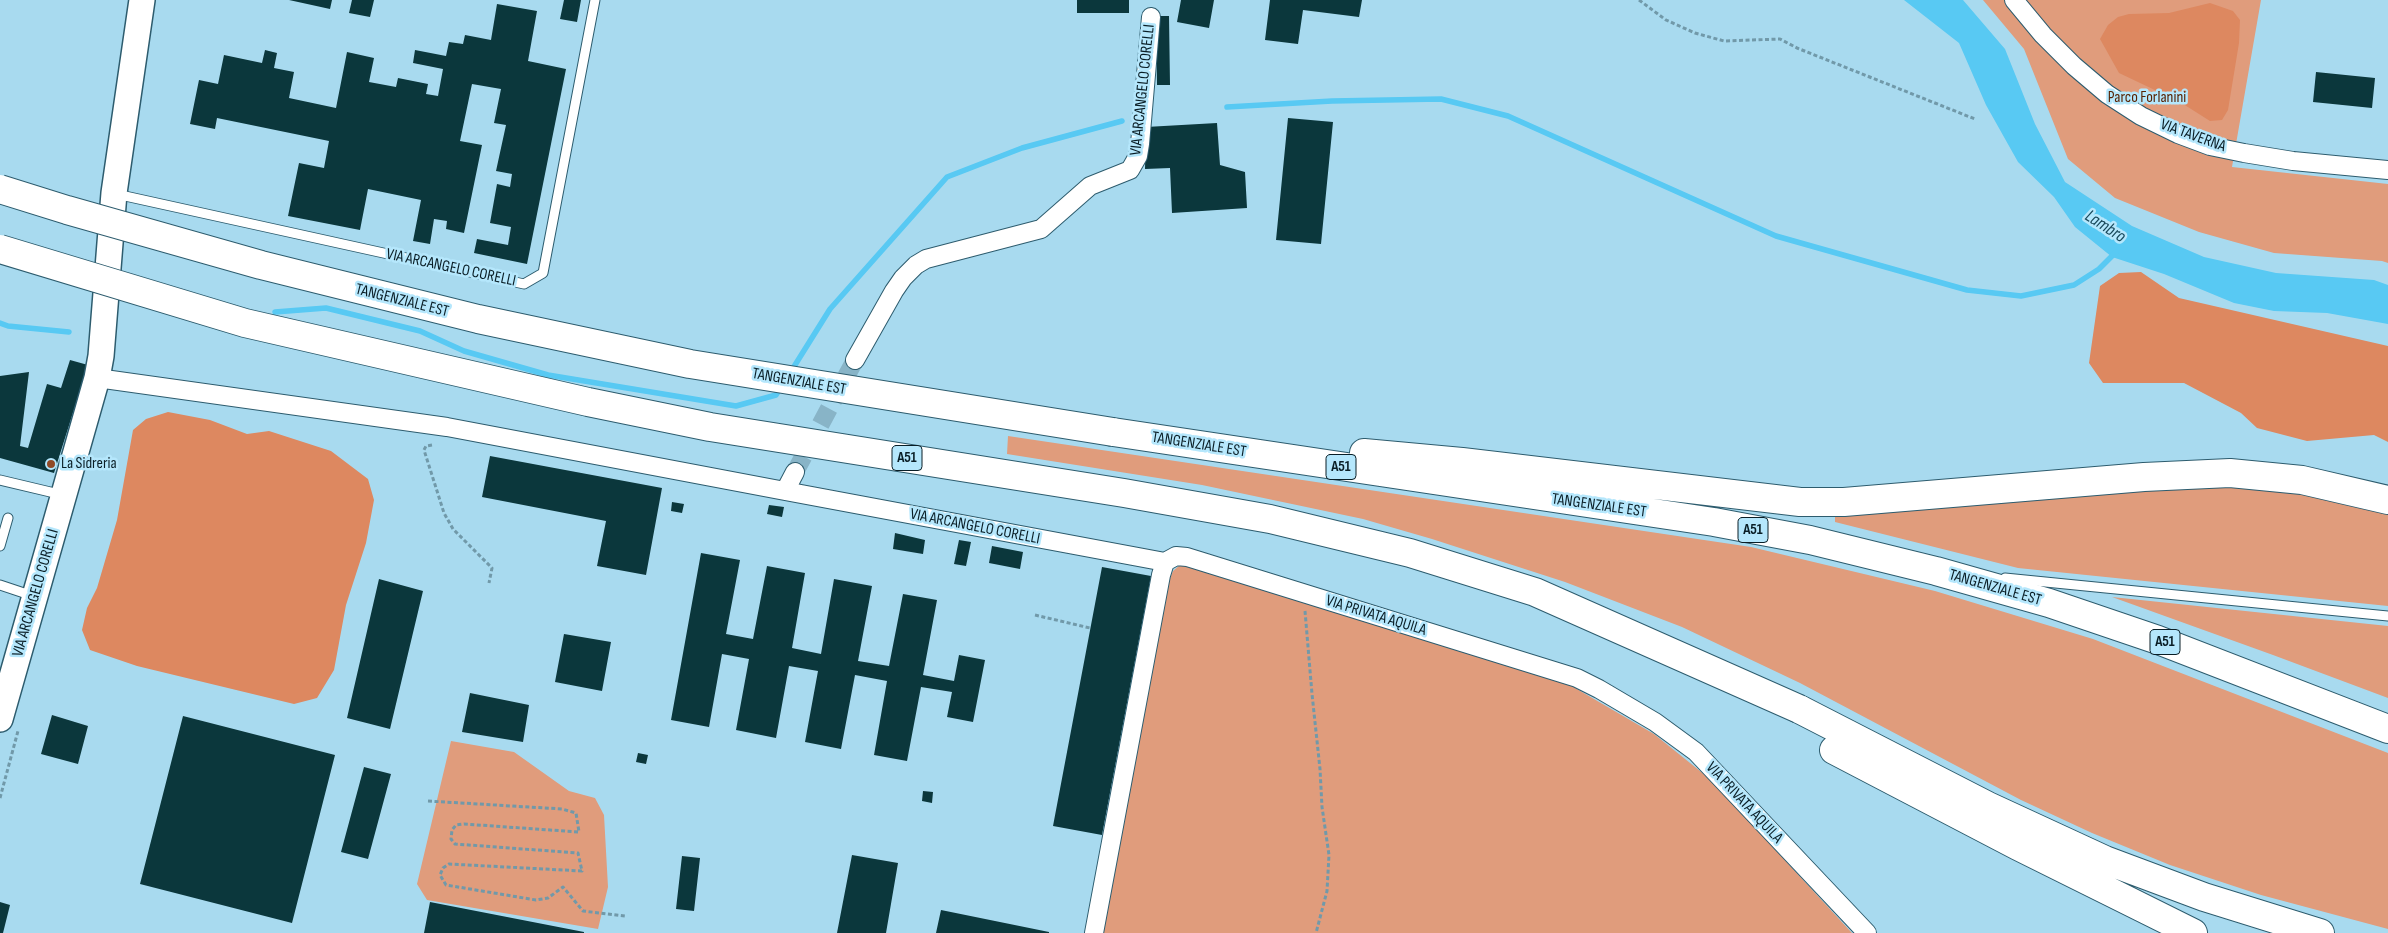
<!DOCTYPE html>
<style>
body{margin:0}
canvas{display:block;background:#a8daef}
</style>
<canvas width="2388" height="933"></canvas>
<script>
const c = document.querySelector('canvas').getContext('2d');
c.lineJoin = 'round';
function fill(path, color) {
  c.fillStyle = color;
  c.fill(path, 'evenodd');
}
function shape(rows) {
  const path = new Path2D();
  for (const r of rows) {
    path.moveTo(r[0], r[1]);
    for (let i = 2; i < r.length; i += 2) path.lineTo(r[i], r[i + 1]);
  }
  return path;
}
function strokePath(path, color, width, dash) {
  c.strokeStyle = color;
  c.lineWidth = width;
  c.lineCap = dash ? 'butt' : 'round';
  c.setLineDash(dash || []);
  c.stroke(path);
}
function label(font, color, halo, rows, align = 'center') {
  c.font = font + ' "Sofia Sans Condensed",sans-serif';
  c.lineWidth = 5;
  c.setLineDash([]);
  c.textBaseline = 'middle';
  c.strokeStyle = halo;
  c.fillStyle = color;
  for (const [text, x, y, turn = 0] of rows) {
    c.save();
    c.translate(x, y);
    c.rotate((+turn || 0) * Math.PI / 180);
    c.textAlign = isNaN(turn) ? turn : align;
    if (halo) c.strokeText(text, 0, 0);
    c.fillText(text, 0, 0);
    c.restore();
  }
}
fill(shape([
 [1983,0,2261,0,2232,167,2388,184,2388,263,2382,261,2274,253,2199,232,2115,198,2068,159,2024,49],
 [1008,436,1751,547,1935,591,2093,639,2388,753,2388,929,2261,895,2170,865,2092,833,2021,800,1800,683,1682,627,1565,582,1432,539,1363,519,1202,485,1007,454],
 [2253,482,2388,511,2388,606,2018,568,1835,522,1835,515],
 [1188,564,1570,685,1654,734,1710,779,1852,933,1102,933,1166,588,1173,571,1180,565],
 [2112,597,2388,626,2388,698,2273,655],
 [451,741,514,752,569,791,595,798,604,815,608,887,598,929,427,900,417,884]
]), '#e09c7c');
fill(shape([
 [2210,3,2233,11,2240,20,2239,43,2228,110,2222,120,2210,121,2180,102,2119,73,2100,39,2108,25,2118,17,2129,14,2169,13],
 [2141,272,2179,298,2388,346,2388,442,2374,435,2307,441,2257,428,2241,413,2184,383,2103,383,2089,363,2100,286,2119,273],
 [168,412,210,420,247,434,269,431,331,451,368,479,374,500,366,543,346,605,334,670,317,698,294,704,137,666,90,650,82,630,87,608,97,588,117,520,133,430,146,419]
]), '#dd8860');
fill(shape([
 [1904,0,1963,0,2005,49,2035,124,2065,182,2132,226,2204,257,2276,273,2374,280,2388,285,2388,324,2327,313,2274,311,2234,303,2164,274,2112,257,2075,227,2054,197,2018,162,1986,105,1959,43]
]), '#58c9f3');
strokePath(shape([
 [1227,107,1332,101,1441,99,1508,116,1776,236,1967,290,2021,296,2074,285,2099,269,2116,252],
 [275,312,326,308,420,331,464,351,548,375,736,406,776,395,781,387],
 [0,323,8,326,69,332],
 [790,373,830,309,947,177,1022,148,1122,121]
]), '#58c9f3', 5.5);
fill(shape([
 [289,0,332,0,330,9],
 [352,0,374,0,370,17,349,13],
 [564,0,581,0,577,22,560,19],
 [1077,0,1129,0,1129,13,1077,13],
 [1181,0,1214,0,1209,28,1177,22],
 [1270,0,1362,0,1359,17,1303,10,1298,44,1265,40],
 [497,4,537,11,528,61,566,69,527,264,474,253,477,239,508,245,511,227,490,223,497,184,510,187,512,174,496,171,506,125,494,123,501,89,472,84,460,141,482,145,464,233,446,229,447,221,434,219,430,244,413,241,421,200,368,189,360,230,288,216,299,163,324,168,329,141,217,118,215,129,190,124,199,80,218,84,224,55,262,63,265,50,277,53,274,68,294,72,289,98,336,108,347,52,374,58,369,82,396,87,398,78,428,84,426,94,438,96,443,69,413,63,415,50,446,56,449,42,463,44,465,35,491,40],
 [1156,16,1169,16,1170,85,1157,85],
 [2316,72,2375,78,2372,108,2313,102],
 [1288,118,1333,122,1321,244,1276,240],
 [1217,123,1220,165,1245,172,1247,208,1172,213,1170,168,1145,169,1146,127],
 [70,360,88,365,54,473,0,458,0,376,29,372,20,446,28,448,47,384,61,388],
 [490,456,662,488,646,575,597,566,606,521,482,497],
 [672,502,684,504,682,513,671,511],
 [769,505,784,507,782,517,767,514],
 [895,533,925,540,923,554,893,549],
 [959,540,971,542,966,566,954,564],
 [992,546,1023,552,1020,569,989,563],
 [701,553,740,560,726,634,753,639,767,566,805,573,792,648,821,654,834,579,872,586,858,661,889,666,903,594,937,600,923,675,954,681,959,655,985,660,973,722,947,717,952,692,921,687,907,761,874,755,887,681,855,675,841,749,805,742,818,671,789,666,776,738,736,730,749,659,722,654,709,727,671,720],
 [1102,567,1151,576,1102,835,1053,826],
 [379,579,423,591,390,729,347,718],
 [564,634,611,642,602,691,555,682],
 [470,693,529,705,523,742,462,732],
 [52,715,88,726,78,764,41,754],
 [183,716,335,755,292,923,140,884],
 [638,753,648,755,646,764,636,762],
 [364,767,391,774,368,859,341,852],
 [923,791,933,792,932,803,922,801],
 [852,855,898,863,886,933,837,933],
 [682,856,700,858,694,911,676,909],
 [0,902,10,905,3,933,0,933],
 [430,902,584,932,584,933,424,933],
 [941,910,1049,932,1049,933,936,933]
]), '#0b373c');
strokePath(shape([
 [795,472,855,360]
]), '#88b4c7', 18, [18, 9]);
const lane = shape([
 [116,194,524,284,543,273,595,0],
 [0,480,63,495],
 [0,546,8,518],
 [2005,578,2388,616],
 [0,585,33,596]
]);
const street = shape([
 [2014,0,2043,35,2074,66,2107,94,2141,116,2178,134,2210,146,2244,153,2293,161,2388,170],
 [855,360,894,291,903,278,916,265,926,259,1041,229,1090,186,1130,170,1138,156,1140,144,1151,17],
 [97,378,447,427,785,491,795,472],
 [785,491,1165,562],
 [1094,933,1161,575,1165,562,1176,556,1187,557,1577,678,1599,689,1655,722,1696,752,1867,933]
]);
const secondary = shape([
 [0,719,97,378,101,356,114,193,142,0]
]);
const highway = shape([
 [1113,432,1714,522,1810,540,1936,571,2049,603,2158,640,2388,729],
 [1364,453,1462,462,1800,502,1844,502,2144,477,2230,473,2302,480,2388,500],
 [1799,709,1988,806,2105,860,2204,897,2320,933],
 [1834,750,2018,846,2193,933]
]);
strokePath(lane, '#2d5c6e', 11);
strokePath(street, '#2d5c6e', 20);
strokePath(secondary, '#2d5c6e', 28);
strokePath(highway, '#2d5c6e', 30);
strokePath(shape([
 [1639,0,1666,20,1695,33,1724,41,1780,39,1797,48,1975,119],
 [432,445,426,446,424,450,444,513,453,529,492,568,489,583],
 [1305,611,1312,694,1320,769,1322,807,1329,855,1327,891,1316,933],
 [1035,615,1090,628],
 [0,798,18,731],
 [428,801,562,809,576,813,579,832,464,824,456,825,452,830,451,839,455,844,578,853,582,871,449,864,443,868,440,875,446,885,536,900,548,898,563,887,583,911,625,916]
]), '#7199a9', 3, [4, 2.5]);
strokePath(lane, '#fff', 9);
strokePath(street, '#fff', 18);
strokePath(secondary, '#fff', 25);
strokePath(highway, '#fff', 28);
const highwayBridge = shape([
 [0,189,67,210,261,265,478,319,690,364,1113,432],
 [0,249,245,323,588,402,710,427,1124,493,1270,519,1410,553,1535,592,1799,709]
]);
strokePath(highwayBridge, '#2d5c6e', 30, []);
strokePath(highwayBridge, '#fff', 28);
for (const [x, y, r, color] of [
 [51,464,5,"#914925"]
]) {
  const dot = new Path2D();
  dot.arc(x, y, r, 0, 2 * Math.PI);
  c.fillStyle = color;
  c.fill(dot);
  strokePath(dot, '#b5e7fc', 2);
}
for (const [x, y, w] of [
 [907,458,30],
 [1341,467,30],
 [1753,530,30],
 [2165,642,30]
]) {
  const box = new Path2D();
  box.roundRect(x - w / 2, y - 12.5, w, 25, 4);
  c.fillStyle = '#b5e7fc';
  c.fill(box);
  strokePath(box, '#0a1e26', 1);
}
label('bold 15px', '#0a1e26', null, [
 ["A51",907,458],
 ["A51",1341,467],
 ["A51",1753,530],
 ["A51",2165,642]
]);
label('16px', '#0a1e26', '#b5e7fc', [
 ["VIA ARCANGELO CORELLI",1143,90,-84],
 ["VIA TAVERNA",2193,136,20],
 ["VIA ARCANGELO CORELLI",451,268,12],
 ["TANGENZIALE EST",402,301,14],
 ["TANGENZIALE EST",799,382,10],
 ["TANGENZIALE EST",1199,445,9],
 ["TANGENZIALE EST",1599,506,8],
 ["VIA ARCANGELO CORELLI",975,527,11],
 ["TANGENZIALE EST",1995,588,16],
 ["VIA ARCANGELO CORELLI",36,593,-74],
 ["VIA PRIVATA AQUILA",1376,616,17],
 ["VIA PRIVATA AQUILA",1744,803,47]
]);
label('16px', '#572203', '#b5e7fc', [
 ["Parco Forlanini",2147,98]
]);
label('16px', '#0a1e26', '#b5e7fc', [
 ["La Sidreria",61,464]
], 'left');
label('italic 18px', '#18485a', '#b5e7fc', [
 ["Lambro",2105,227,33]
]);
</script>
